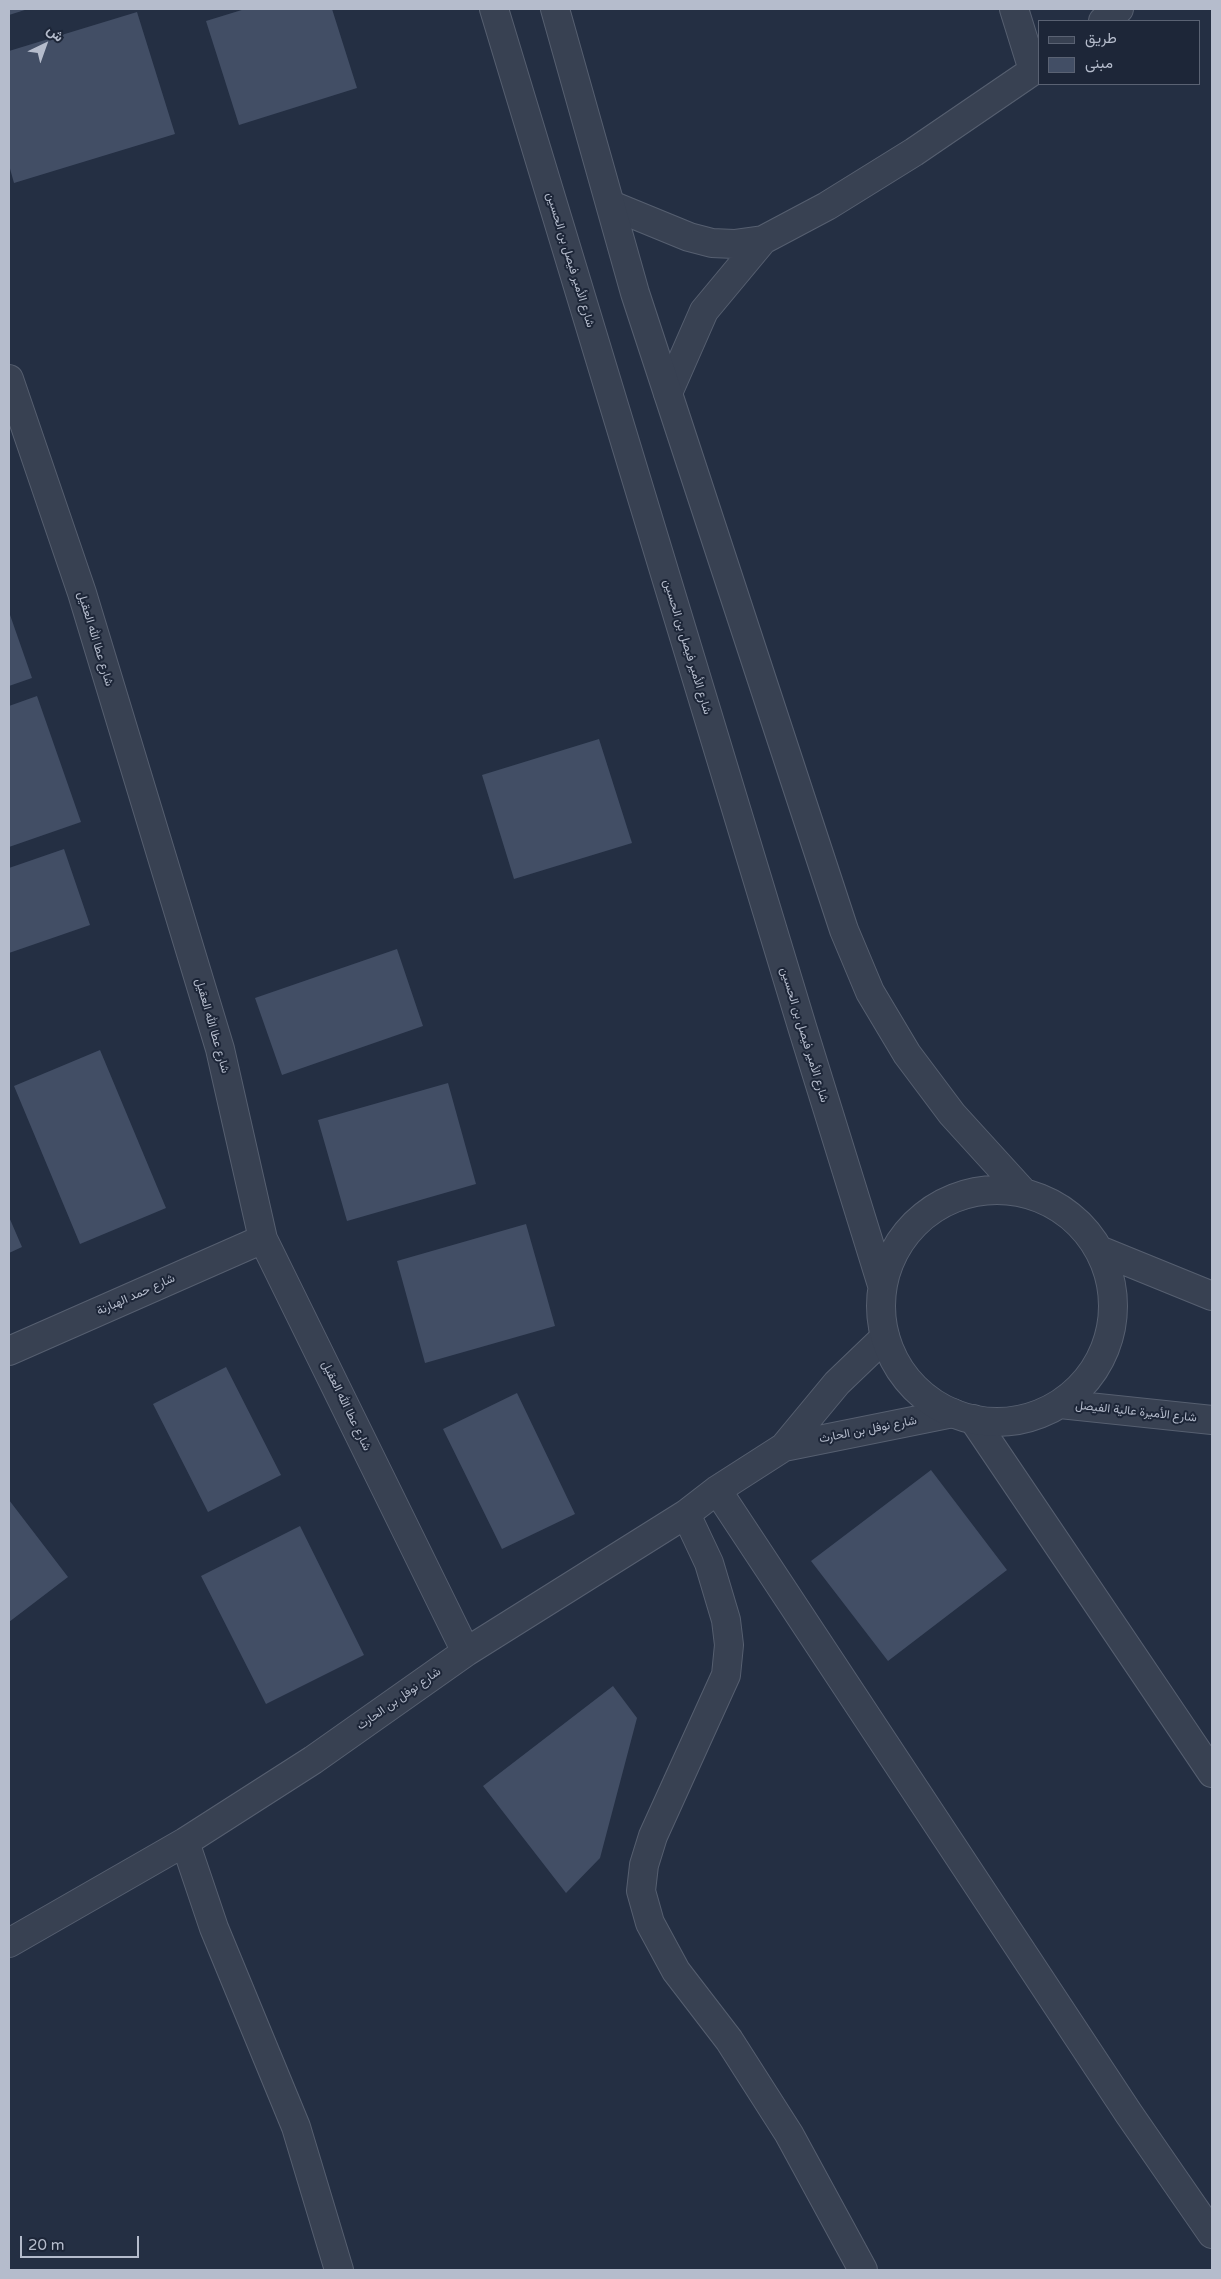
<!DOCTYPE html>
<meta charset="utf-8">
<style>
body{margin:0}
#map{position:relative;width:1221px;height:2279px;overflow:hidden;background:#242f43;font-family:"Varela Round",Vazirmatn,sans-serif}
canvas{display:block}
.frame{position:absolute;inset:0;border:10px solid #b5bccc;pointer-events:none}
.legend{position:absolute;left:1038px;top:20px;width:162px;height:65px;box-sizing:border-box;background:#1d2638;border:1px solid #5a6273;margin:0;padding:6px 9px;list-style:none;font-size:15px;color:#b5bccc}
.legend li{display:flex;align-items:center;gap:10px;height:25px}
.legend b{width:25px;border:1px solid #5a6273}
.north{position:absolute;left:20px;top:20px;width:50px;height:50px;-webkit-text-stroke:4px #1d2638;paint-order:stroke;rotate:42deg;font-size:14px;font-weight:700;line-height:20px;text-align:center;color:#b5bccc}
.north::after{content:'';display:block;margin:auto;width:18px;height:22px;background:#b5bccc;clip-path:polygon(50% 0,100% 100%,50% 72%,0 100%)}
.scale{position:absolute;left:20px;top:2236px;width:119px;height:22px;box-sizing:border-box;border:2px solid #b5bccc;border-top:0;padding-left:6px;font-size:15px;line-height:18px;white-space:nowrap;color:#b5bccc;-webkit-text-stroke:4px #1d2638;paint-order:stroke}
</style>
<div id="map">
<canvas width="1221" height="2279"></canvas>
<div class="frame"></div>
<ul class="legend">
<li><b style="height:6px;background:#384152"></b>طريق</li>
<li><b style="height:14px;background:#424e65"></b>مبنى</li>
</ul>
<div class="north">ش</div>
<div class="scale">20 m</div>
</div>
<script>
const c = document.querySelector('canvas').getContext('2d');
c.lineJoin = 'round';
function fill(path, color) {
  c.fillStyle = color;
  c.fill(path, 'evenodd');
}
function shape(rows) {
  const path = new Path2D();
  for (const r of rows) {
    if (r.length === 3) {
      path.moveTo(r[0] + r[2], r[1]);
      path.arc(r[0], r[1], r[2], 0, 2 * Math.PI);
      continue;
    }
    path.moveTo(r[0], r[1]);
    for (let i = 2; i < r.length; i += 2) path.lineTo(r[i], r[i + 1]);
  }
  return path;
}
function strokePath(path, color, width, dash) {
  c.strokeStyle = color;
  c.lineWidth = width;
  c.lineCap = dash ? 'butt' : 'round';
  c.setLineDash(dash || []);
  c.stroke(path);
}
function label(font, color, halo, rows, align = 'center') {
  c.font = font + ' "Varela Round",Vazirmatn,sans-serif';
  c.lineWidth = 4;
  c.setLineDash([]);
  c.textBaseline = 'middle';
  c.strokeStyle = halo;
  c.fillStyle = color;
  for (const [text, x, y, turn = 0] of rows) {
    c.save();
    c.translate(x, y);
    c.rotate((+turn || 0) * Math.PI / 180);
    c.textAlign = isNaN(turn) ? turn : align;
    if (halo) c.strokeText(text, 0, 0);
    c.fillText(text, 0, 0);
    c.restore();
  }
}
fill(shape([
 [9,9,28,9,9,15],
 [245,9,332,9,357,88,239,125,206,21],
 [137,12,175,134,14,183,9,165,9,51],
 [9,612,32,678,9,686],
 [37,696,81,822,9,847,9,706],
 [599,739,632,843,514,879,482,775],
 [64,849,90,925,9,953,9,868],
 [397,949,423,1026,282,1075,255,998],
 [100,1050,166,1208,80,1244,14,1086],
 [448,1083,476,1184,347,1221,318,1120],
 [9,1217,22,1247,9,1253],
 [526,1224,555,1326,425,1363,397,1261],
 [226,1367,281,1475,208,1512,153,1404],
 [517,1393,575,1514,502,1549,443,1429],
 [931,1470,1007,1570,888,1661,811,1561],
 [9,1500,68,1577,9,1622],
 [300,1526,364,1655,266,1704,201,1576],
 [613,1686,637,1718,600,1858,566,1893,483,1786]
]), '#424e65');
const minor = shape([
 [1014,9,1033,70],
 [1103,21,1119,9],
 [611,205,689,237,712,243,734,244,763,240,827,206,914,152,1040,66],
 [9,379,82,593,220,1049,263,1239,466,1652],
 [668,393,704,311,763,240],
 [9,1351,263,1239],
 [973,1419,1212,1773],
 [784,1447,953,1413],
 [717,1490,1129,2114,1212,2234],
 [686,1514,709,1563,726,1620,729,1645,726,1675,653,1836,644,1865,641,1891,650,1923,676,1971,729,2040,789,2134,863,2270],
 [185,1842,214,1928,296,2127,339,2270],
 [9,1943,185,1842,313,1760,466,1652,686,1514,717,1490,784,1447,837,1383,885,1337]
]);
const tertiary = shape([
 [494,9,803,1030,882,1285],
 [555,9,635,293,844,930,870,992,907,1054,952,1114,1023,1192],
 [997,1306,116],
 [1099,1250,1212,1296],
 [1060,1404,1212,1420]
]);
strokePath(minor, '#565f70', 30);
strokePath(tertiary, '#565f70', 30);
strokePath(minor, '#384152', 28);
strokePath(tertiary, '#384152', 28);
label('12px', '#b5bccc', '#1d2638', [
 ["شارع الأمير فيصل بن الحسين",570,260,73],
 ["شارع عطا الله العقيل",95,639,73],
 ["شارع الأمير فيصل بن الحسين",687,647,73],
 ["شارع عطا الله العقيل",212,1026,74],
 ["شارع الأمير فيصل بن الحسين",804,1035,73],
 ["شارع حمد الهبارنة",136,1295,-24],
 ["شارع عطا الله العقيل",346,1406,64],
 ["شارع الأميرة عالية الفيصل",1136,1412,6],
 ["شارع نوفل بن الحارث",868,1430,-11],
 ["شارع نوفل بن الحارث",399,1699,-35]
]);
</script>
